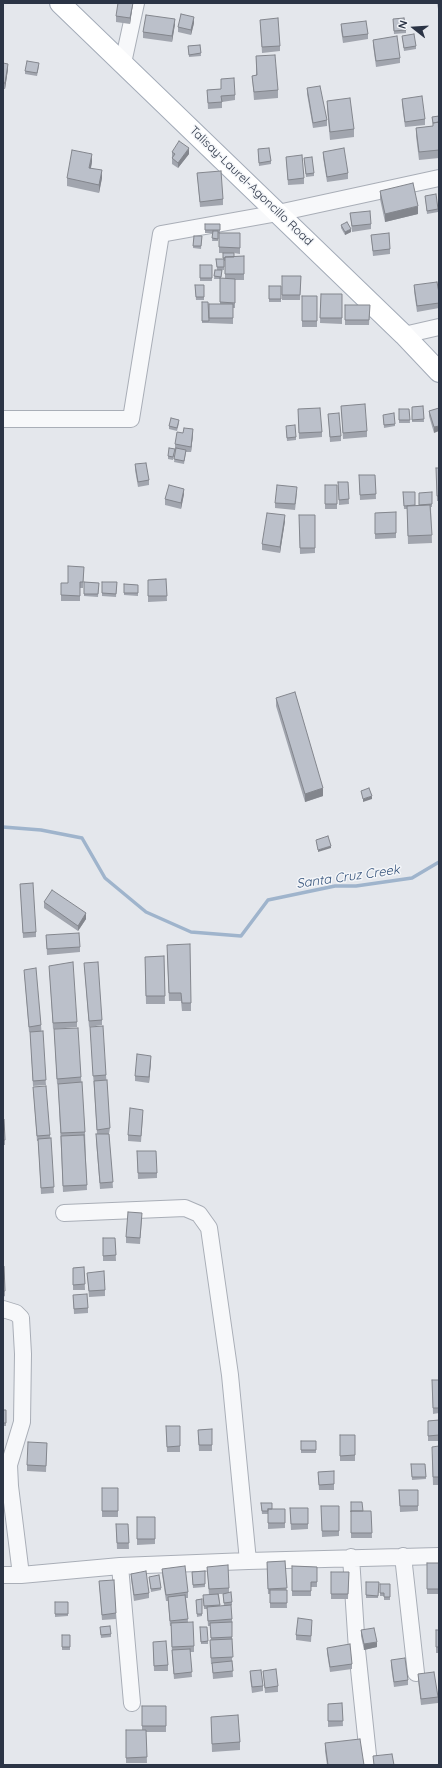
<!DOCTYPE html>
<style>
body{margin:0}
#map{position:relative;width:442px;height:1768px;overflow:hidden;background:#e4e7ec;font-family:Quicksand,sans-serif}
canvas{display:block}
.frame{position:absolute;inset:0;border:4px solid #2b3445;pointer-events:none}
.north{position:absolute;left:394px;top:8px;width:40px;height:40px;-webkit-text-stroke:3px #f4f6f9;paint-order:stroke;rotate:287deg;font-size:11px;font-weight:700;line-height:16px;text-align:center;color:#2b3445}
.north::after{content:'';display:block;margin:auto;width:14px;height:18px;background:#2b3445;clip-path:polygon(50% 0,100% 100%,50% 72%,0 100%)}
</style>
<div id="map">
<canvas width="442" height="1768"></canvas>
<div class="frame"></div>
<div class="north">N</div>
</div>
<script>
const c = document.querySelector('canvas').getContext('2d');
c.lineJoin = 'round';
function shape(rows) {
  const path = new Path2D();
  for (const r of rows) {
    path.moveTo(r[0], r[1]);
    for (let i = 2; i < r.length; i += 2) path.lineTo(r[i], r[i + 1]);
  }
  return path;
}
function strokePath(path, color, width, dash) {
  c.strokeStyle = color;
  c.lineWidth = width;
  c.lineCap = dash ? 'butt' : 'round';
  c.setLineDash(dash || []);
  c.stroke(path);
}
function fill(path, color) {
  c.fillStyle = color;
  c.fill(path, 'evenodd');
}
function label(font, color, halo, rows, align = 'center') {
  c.font = font + ' Quicksand,sans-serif';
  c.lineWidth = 3;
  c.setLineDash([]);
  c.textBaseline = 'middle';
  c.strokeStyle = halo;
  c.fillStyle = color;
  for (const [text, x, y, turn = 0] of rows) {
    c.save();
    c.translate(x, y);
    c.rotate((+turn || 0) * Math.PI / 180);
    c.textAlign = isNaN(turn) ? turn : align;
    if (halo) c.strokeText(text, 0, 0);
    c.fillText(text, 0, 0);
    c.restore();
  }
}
strokePath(shape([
 [3,827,41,830,82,838,105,878,146,912,191,932,241,936,268,900,335,886,356,886,412,878,439,862]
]), '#9fb4cc', 3.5);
const minor = shape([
 [123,63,136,3],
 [404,335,439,327],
 [3,419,131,419,161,234,278,213,439,178],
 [64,1213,185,1208,199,1214,209,1228,230,1375,248,1561],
 [3,1309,16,1313,21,1318,23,1354,22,1422,9,1465,10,1486,21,1575],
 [403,1556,416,1673],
 [351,1557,357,1650,369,1765],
 [120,1566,132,1703],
 [3,1575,21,1575,120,1566,248,1561,439,1556]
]);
const major = shape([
 [60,3,404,335,439,372]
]);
strokePath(minor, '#a9aeb7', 18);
strokePath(major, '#a3abb8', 22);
strokePath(minor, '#f7f8fa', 16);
strokePath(major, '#fff', 20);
fill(shape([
 [133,3,130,24,116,22,116,16],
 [437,3,439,3,439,9,438,9],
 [393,19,406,30,406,33,394,34],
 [260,20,280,46,280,51,262,53],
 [194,23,191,35,178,32,178,27],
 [175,24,172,42,143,38,143,32],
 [341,24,368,34,368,39,343,43,341,30],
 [402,36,416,46,416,49,404,51],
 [373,40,400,58,400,63,376,67,373,45],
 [200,45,201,56,189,57,188,46],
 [256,56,278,90,278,98,254,100,252,76,256,75],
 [3,63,8,69,5,89,3,89],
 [39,66,37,76,25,74,25,71],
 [221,79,235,95,235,100,222,102,222,108,208,109,207,90,221,89],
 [307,88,327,120,327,126,313,128,307,94],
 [402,99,425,119,425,125,405,127,402,104],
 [327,101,354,129,354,137,330,140,327,109],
 [439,116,439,158,419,160,416,136,416,128,433,126,432,117],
 [258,149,271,161,271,164,259,166],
 [172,152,189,154,178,168,172,164],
 [323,152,348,173,348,179,327,182,323,157],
 [286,157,304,178,304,184,288,185],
 [304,158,314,173,314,176,306,177],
 [92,162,91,168,102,178,99,193,67,186,67,178],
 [197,173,223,199,223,205,200,207],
 [380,191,418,214,385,222,380,199],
 [425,196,438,209,438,212,427,214],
 [350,213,371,224,371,229,352,232],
 [205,224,220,224,220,233,218,233,218,241,212,241,213,233,205,233],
 [341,225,351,232,345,235,341,228],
 [219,233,240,233,240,254,234,253,234,257,244,256,244,280,235,280,235,308,233,308,233,324,209,323,209,304,220,304,220,279,214,279,215,270,222,270,221,278,225,279,225,261,224,261,224,270,217,270,216,259,223,259,223,253,219,253],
 [371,235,390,249,390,254,373,256],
 [194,236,202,236,201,249,193,248],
 [200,265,212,265,212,281,200,281],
 [282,276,301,276,300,300,282,300],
 [195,285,204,285,204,300,196,300],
 [414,285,439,293,439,308,417,312,414,291],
 [269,286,281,286,281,302,269,302],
 [321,294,342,294,342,324,320,323],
 [302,296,317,296,317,327,302,327],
 [202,302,208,302,209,323,202,323],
 [345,305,370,305,369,325,345,325],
 [341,406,367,431,367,437,343,439],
 [423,406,424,422,412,422,412,407],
 [439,408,434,433,429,416,429,411],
 [298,409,322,432,322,437,299,439],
 [399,409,409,409,410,423,399,423],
 [328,414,341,436,341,441,330,442],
 [383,415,395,424,395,426,384,428],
 [179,423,177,431,169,429,169,426],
 [286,429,296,437,296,440,287,441],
 [193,434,191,452,186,452,184,464,174,462,176,450,175,450,175,444],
 [175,452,173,460,168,459,168,456],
 [135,464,149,480,149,485,138,487,135,470],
 [436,468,439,468,439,501,437,501],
 [359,475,375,475,376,499,360,500],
 [338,482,348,482,349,504,339,505],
 [325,485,337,485,337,509,325,509],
 [403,492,415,505,419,505,432,492,432,507,431,507,432,543,408,544,407,509,404,509],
 [297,493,295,510,275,508,275,503],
 [184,494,181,509,165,505,165,499],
 [396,512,396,538,375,539,375,513],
 [299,515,315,515,315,553,300,554],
 [285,521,280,553,262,550,262,544],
 [84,567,83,588,80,588,80,601,61,601,61,583,68,583],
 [166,579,167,601,148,602,148,580],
 [84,582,99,583,98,597,84,596],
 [102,582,117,582,116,597,102,596],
 [124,584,138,585,138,596,124,595],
 [276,698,323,796,305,802,276,706],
 [20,884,36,932,36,937,23,938],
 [44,902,86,919,78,931,44,908],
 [46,935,80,947,80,952,47,955],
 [167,953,191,1003,191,1011,182,1011,181,1001,169,1001],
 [164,956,165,1004,146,1004,145,957],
 [84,963,102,1020,102,1025,89,1027],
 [49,966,77,1022,77,1027,53,1029],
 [24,970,41,1025,46,1085,33,1086,30,1032,29,1032],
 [90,1027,106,1075,110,1128,109,1134,113,1188,100,1189,96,1140,97,1134],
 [54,1029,81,1077,85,1132,87,1190,63,1192,58,1084,57,1084],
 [151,1061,149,1083,135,1081,135,1076],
 [33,1087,50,1135,54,1193,41,1194,38,1141,37,1141],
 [143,1115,141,1142,128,1141,128,1135],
 [3,1119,5,1140,5,1145,3,1145],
 [137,1151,157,1173,157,1178,138,1179],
 [142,1218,140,1244,126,1243,126,1237],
 [103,1238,115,1238,116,1261,103,1261],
 [3,1266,5,1291,5,1296,3,1297],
 [84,1267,85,1290,73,1290,73,1268],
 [87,1273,105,1290,105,1296,89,1297],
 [73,1295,88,1308,88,1313,74,1314],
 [432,1380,439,1380,439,1413,433,1414],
 [3,1410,6,1410,6,1426,3,1426],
 [439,1420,439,1441,428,1441,428,1421],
 [166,1426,180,1426,180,1452,167,1452],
 [212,1429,212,1451,199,1451,198,1430],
 [340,1435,355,1435,355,1461,340,1461],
 [301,1441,316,1441,316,1453,301,1453],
 [47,1443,46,1472,27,1471,27,1465],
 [439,1446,439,1485,433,1485,432,1455],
 [411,1464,425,1464,426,1479,412,1480],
 [334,1471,334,1490,319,1490,318,1472],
 [102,1488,118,1488,118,1517,102,1517],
 [399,1490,418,1490,418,1511,400,1512],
 [351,1502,363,1511,371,1511,372,1538,351,1538],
 [261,1503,272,1509,285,1509,285,1528,268,1529,268,1514,262,1514],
 [321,1506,339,1506,339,1536,322,1537],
 [290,1508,308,1508,308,1529,291,1530],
 [137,1517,155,1517,155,1544,137,1545],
 [116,1524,128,1524,129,1549,117,1549],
 [285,1561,287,1608,270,1608,270,1594,268,1594,267,1562],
 [427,1563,439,1563,439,1594,427,1594],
 [292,1566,317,1567,317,1587,311,1587,311,1596,292,1596],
 [207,1567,229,1588,229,1593,232,1602,232,1605,230,1605,232,1619,232,1662,233,1677,213,1679,212,1664,211,1664,210,1646,211,1640,210,1626,208,1626,207,1609,204,1609,203,1598,209,1595],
 [219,1594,223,1594,224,1606,220,1606],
 [162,1569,188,1592,188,1598,186,1598,188,1622,194,1646,194,1652,190,1652,192,1677,174,1679,172,1656,171,1626,170,1626,168,1601,166,1601,162,1574],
 [205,1571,205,1587,193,1588,192,1572],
 [331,1572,349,1572,348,1599,331,1599],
 [131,1574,149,1593,149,1598,134,1601,131,1579],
 [149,1577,161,1588,161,1590,151,1592],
 [99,1581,116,1613,116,1619,102,1620],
 [366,1582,379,1582,378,1598,366,1598],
 [380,1584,390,1584,390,1600,384,1600,384,1596,380,1596],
 [202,1599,202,1616,197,1617,196,1600],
 [55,1602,68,1602,68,1616,55,1617],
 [312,1625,311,1642,296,1640,296,1635],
 [100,1629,111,1634,111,1637,101,1638],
 [200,1630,208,1641,208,1644,201,1644],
 [361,1630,377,1647,364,1650,361,1636],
 [436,1630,439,1630,439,1653,436,1653],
 [62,1635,70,1635,70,1650,62,1650],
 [153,1642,168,1665,168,1671,154,1671],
 [327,1648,352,1664,352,1669,330,1672,327,1653],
 [391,1660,408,1680,408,1685,394,1687,391,1666],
 [250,1671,263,1686,263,1691,252,1693,250,1677],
 [263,1671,278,1686,278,1692,265,1693],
 [418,1674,438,1697,438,1703,421,1705,418,1680],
 [342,1703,343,1726,328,1727,328,1704],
 [142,1706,166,1706,166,1732,146,1732,147,1763,126,1763,126,1730,142,1730],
 [211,1717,240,1742,240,1750,212,1752],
 [325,1743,364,1765,327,1765,325,1751]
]), '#a1a5ae');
fill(shape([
 [133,3,130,24,130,18],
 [194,17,194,23,191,35,191,30],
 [175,19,175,24,172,42,172,36],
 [8,64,8,69,5,89,5,83],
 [189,148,189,154,178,168,178,163],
 [92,154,92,162,89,176,89,168],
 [102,170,102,178,99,193,99,185],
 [418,206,418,214,385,222,385,214],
 [351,229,351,232,345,235,345,232],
 [439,426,439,431,434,433,434,427],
 [193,429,193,434,191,452,191,447],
 [184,489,184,494,181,509,181,503],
 [285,515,285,521,280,553,280,547],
 [323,788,323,796,305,802,305,794],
 [372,796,372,799,363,802,363,799],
 [331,846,331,848,318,852,318,850],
 [86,913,86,919,78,931,78,926],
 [151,1056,151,1061,149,1083,149,1077],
 [377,1642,377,1647,364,1650,364,1644]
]), '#83868d');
const building = shape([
 [118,3,133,3,130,18,116,16,118,3],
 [181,14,194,17,191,30,178,27,181,14],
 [146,15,175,19,172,36,143,32,146,15],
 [278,18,280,46,262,47,260,20,278,18],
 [404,18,406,30,394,31,393,19,404,18],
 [366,21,368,34,343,37,341,24,366,21],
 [414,34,416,46,404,48,402,36,414,34],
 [397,36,400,58,376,61,373,40,397,36],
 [200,45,201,53,189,55,188,46,200,45],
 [275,55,278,90,254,92,252,76,257,75,256,56,275,55],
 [27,61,39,63,37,73,25,71,27,61],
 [3,63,8,64,5,83,3,83,3,63],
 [234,78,235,95,221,96,222,102,208,103,207,90,221,89,221,79,234,78],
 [320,86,327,120,313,123,307,88,320,86],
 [422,96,425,119,405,122,402,99,422,96],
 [350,98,354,129,330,132,327,101,350,98],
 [439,116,439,122,433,123,432,117,439,116],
 [439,122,439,150,419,152,416,128,433,126,433,123,439,122],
 [179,141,189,148,178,163,172,158,175,154,172,152,179,141],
 [269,148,271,161,259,163,258,149,269,148],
 [344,148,348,173,327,177,323,152,344,148],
 [72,150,92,154,89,168,102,170,99,185,67,178,72,150],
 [302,155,304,178,288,180,286,157,302,155],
 [312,157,314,173,306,174,304,158,312,157],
 [221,171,223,199,200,202,197,173,221,171],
 [413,183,418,206,385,214,380,191,413,183],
 [436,194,438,209,427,211,425,196,436,194],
 [370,211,371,224,352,226,350,213,370,211],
 [347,222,351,229,345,232,341,225,347,222],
 [205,224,220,224,220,230,205,230,205,224],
 [213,231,218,231,218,239,212,238,213,231],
 [219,233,240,233,240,248,219,247,219,233],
 [389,233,390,249,373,251,371,235,389,233],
 [194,236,202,236,201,246,193,246,194,236],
 [223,253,234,253,234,257,225,257,225,258,223,258,223,253],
 [244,256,244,274,225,274,225,257,244,256],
 [216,259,224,259,224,267,217,267,216,259],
 [200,265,212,265,212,278,200,278,200,265],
 [215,270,222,270,221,277,214,276,215,270],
 [282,276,301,276,300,295,282,295,282,276],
 [220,278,235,279,235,303,220,302,220,278],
 [437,282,439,293,439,303,417,306,414,285,437,282],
 [195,285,204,285,204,297,196,297,195,285],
 [269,286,281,286,281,299,269,299,269,286],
 [321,294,342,294,342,318,320,318,321,294],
 [302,296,317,296,317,321,302,321,302,296],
 [202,302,208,302,209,321,202,321,202,302],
 [209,304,233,304,233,318,209,318,209,304],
 [345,305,370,305,369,320,345,320,345,305],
 [365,404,367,431,343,433,341,406,365,404],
 [423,406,424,419,412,420,412,407,423,406],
 [320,408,322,432,299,433,298,409,320,408],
 [439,408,439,426,434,427,429,411,439,408],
 [399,409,409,409,410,420,399,420,399,409],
 [339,413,341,436,330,437,328,414,339,413],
 [394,413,395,424,384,425,383,415,394,413],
 [171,418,179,420,177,428,169,426,171,418],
 [295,425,296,437,287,438,286,426,295,425],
 [184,428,193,429,191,447,175,444,177,432,183,433,184,428],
 [169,448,175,449,173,457,168,456,169,448],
 [176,448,186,450,184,461,174,459,176,448],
 [146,463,149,480,138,482,135,464,146,463],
 [436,468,439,468,439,496,437,496,436,468],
 [359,475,375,475,376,494,360,495,359,475],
 [338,482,348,482,349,499,339,500,338,482],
 [169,485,184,489,181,503,165,499,169,485],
 [277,485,297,487,295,504,275,503,277,485],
 [325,485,337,485,337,504,325,504,325,485],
 [403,492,415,492,415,505,404,506,403,492],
 [432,492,432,504,419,505,419,493,432,492],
 [430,505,432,535,408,536,407,506,430,505],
 [396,512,396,533,375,534,375,513,396,512],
 [267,513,285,515,280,547,262,544,267,513],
 [299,515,315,515,315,548,300,548,299,515],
 [68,566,84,567,83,582,80,582,80,596,61,595,61,583,68,583,68,566],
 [166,579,167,596,148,596,148,580,166,579],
 [84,582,99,583,98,594,84,594,84,582],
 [102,582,117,582,116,594,102,593,102,582],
 [124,584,138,585,138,593,124,593,124,584],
 [295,692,323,788,305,794,276,698,295,692],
 [369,788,372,796,363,799,361,791,369,788],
 [328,836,331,846,318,850,316,840,328,836],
 [33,883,36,932,23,933,20,884,33,883],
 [52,890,86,913,78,926,44,902,52,890],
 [79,933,80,947,47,949,46,935,79,933],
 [190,944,191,1003,182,1003,181,993,169,993,167,945,190,944],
 [164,956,165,996,146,996,145,957,164,956],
 [73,962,77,1022,53,1023,49,966,73,962],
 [98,962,102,1020,89,1021,84,963,98,962],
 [36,968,41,1025,29,1027,24,970,36,968],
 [103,1026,106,1075,93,1076,90,1027,103,1026],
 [78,1028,81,1077,57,1079,54,1029,78,1028],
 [43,1031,46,1080,33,1081,30,1032,43,1031],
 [137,1054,151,1056,149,1077,135,1076,137,1054],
 [107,1080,110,1128,97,1130,94,1081,107,1080],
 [82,1082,85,1132,61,1133,58,1084,82,1082],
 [46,1086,50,1135,37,1136,33,1087,46,1086],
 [130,1108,143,1110,141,1136,128,1135,130,1108],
 [3,1119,4,1119,5,1140,3,1140,3,1119],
 [96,1134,109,1134,113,1182,100,1183,96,1134],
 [84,1135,87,1185,63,1186,61,1136,84,1135],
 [51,1138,54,1187,41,1188,38,1139,51,1138],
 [137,1151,156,1151,157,1173,138,1173,137,1151],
 [128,1212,142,1213,140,1238,126,1237,128,1212],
 [103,1238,115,1238,116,1255,103,1256,103,1238],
 [3,1266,4,1266,5,1291,3,1291,3,1266],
 [84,1267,85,1284,73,1285,73,1268,84,1267],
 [104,1271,105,1290,89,1291,87,1273,104,1271],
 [87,1294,88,1308,74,1309,73,1295,87,1294],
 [432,1380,439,1380,439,1408,433,1408,432,1380],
 [3,1410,6,1410,6,1423,3,1423,3,1410],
 [439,1420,439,1435,428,1436,428,1421,439,1420],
 [166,1426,180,1426,180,1446,167,1447,166,1426],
 [212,1429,212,1445,199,1445,198,1430,212,1429],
 [340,1435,355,1435,355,1455,340,1456,340,1435],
 [301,1441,316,1441,316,1450,301,1450,301,1441],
 [28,1442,47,1443,46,1466,27,1465,28,1442],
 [439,1446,439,1477,433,1477,432,1447,439,1446],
 [411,1464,425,1464,426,1477,412,1477,411,1464],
 [334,1471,334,1484,319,1485,318,1472,334,1471],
 [102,1488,118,1488,118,1511,102,1511,102,1488],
 [399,1490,418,1490,418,1506,400,1506,399,1490],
 [351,1502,362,1502,363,1511,351,1511,351,1512,351,1502],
 [261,1503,272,1503,272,1509,268,1509,268,1511,262,1511,261,1503],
 [321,1506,339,1506,339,1531,322,1531,321,1506],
 [290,1508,308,1508,308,1524,291,1524,290,1508],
 [268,1509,285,1509,285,1523,268,1523,268,1509],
 [351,1511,371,1511,372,1533,351,1533,351,1511],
 [137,1517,155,1517,155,1539,137,1539,137,1517],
 [116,1524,128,1524,129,1543,117,1543,116,1524],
 [285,1561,287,1588,268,1589,267,1562,285,1561],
 [427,1563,439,1563,439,1589,427,1589,427,1563],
 [228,1565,229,1588,209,1589,207,1567,228,1565],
 [185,1566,188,1592,166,1595,162,1569,185,1566],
 [292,1566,317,1567,317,1582,311,1582,311,1591,292,1591,292,1566],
 [146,1571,149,1593,134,1595,131,1574,146,1571],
 [205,1571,205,1584,193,1585,192,1572,205,1571],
 [331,1572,349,1572,348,1594,331,1594,331,1572],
 [159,1575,161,1588,151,1589,149,1577,159,1575],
 [114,1580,116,1613,102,1615,99,1581,114,1580],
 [366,1582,379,1582,378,1596,366,1595,366,1582],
 [380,1584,390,1584,390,1597,384,1597,384,1593,380,1593,380,1584],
 [270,1590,287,1590,287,1603,270,1603,270,1590],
 [231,1592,232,1602,224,1603,223,1594,231,1592],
 [218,1594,220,1605,204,1606,203,1595,218,1594],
 [185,1595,188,1619,170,1621,168,1597,185,1595],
 [202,1599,202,1614,197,1614,196,1600,202,1599],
 [55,1602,68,1602,68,1614,55,1614,55,1602],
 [231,1605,232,1619,208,1621,207,1607,231,1605],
 [298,1618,312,1620,311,1636,296,1635,298,1618],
 [193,1622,194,1646,172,1647,171,1623,193,1622],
 [232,1622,232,1637,211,1638,210,1623,232,1622],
 [110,1626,111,1634,101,1635,100,1627,110,1626],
 [200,1627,207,1627,208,1641,201,1642,200,1627],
 [374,1628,377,1642,364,1644,361,1630,374,1628],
 [436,1630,439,1630,439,1647,436,1647,436,1630],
 [62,1635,70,1635,70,1647,62,1647,62,1635],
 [232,1639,233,1657,211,1658,210,1640,232,1639],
 [166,1641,168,1665,154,1666,153,1642,166,1641],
 [350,1644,352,1664,330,1667,327,1648,350,1644],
 [190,1649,192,1672,174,1674,172,1650,190,1649],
 [405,1658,408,1680,394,1682,391,1660,405,1658],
 [232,1661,233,1671,213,1673,212,1663,232,1661],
 [276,1669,278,1686,265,1688,263,1671,276,1669],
 [261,1670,263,1686,252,1687,250,1671,261,1670],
 [434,1672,438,1697,421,1699,418,1674,434,1672],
 [342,1703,343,1721,328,1721,328,1704,342,1703],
 [142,1706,166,1706,166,1726,142,1726,142,1706],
 [238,1715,240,1742,212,1744,211,1717,238,1715],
 [126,1730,146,1730,147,1757,126,1758,126,1730],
 [360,1739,364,1765,328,1765,325,1743,360,1739],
 [392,1754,394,1765,374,1765,373,1756,392,1754]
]);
fill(building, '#bbc0ca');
strokePath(building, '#83868d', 1);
label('12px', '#2b3445', '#f4f6f9', [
 ["Talisay-Laurel-Agoncillo Road",251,186,44]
]);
label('italic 13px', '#34527a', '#f4f6f9', [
 ["Santa Cruz Creek",348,877,-8]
]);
</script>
